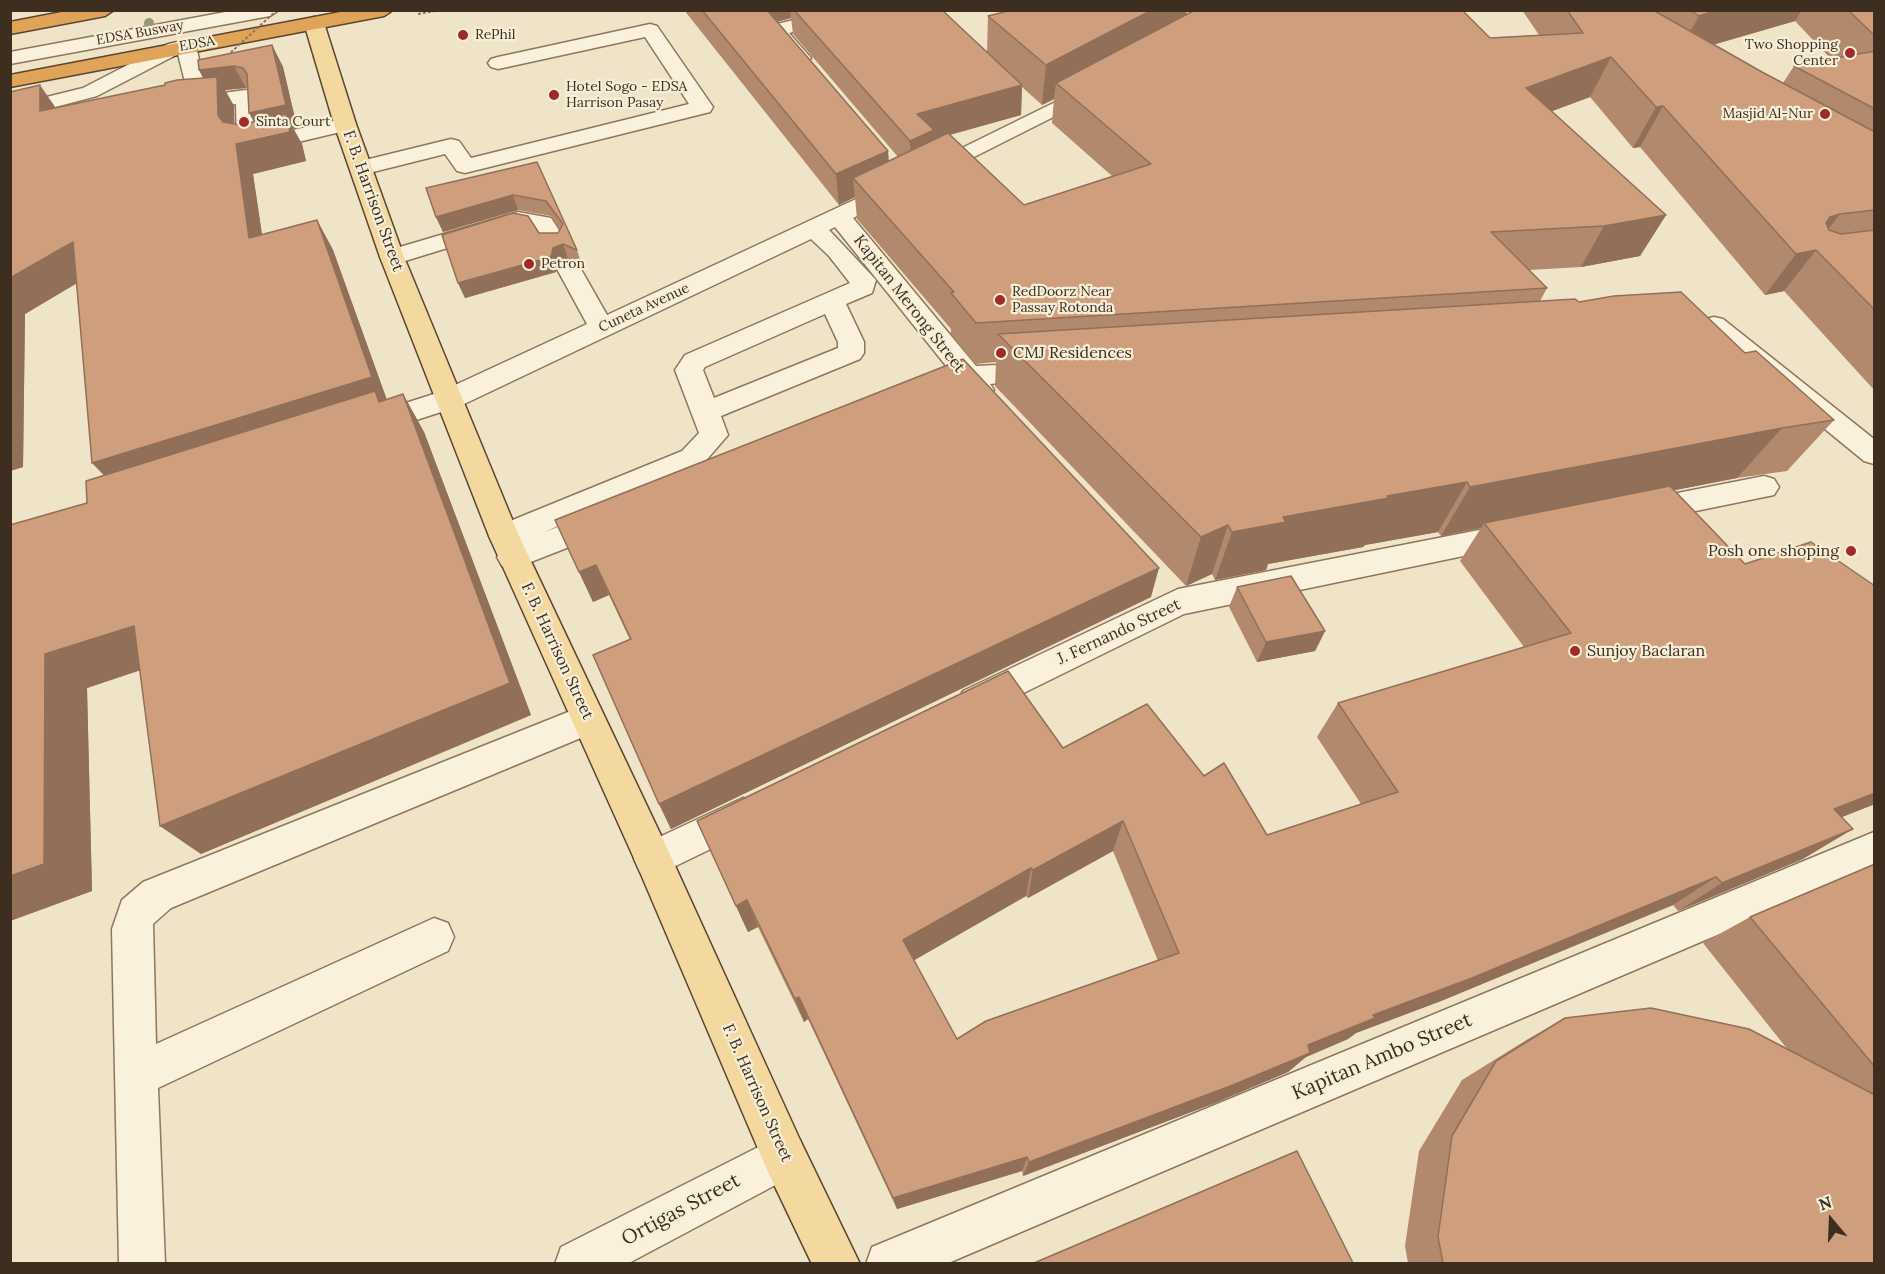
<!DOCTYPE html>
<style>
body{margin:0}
#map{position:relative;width:1885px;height:1274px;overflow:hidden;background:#f0e4c8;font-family:Lora,serif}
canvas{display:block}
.frame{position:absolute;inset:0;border:12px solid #3d2e20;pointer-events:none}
.north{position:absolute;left:1801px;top:1190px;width:60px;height:60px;-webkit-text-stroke:4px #f7eed8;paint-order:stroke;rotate:341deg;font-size:16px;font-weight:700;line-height:24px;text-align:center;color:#3d2e20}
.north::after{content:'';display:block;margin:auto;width:21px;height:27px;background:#3d2e20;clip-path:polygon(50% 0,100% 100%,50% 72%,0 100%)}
</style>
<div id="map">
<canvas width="1885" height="1274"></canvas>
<div class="frame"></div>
<div class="north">N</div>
</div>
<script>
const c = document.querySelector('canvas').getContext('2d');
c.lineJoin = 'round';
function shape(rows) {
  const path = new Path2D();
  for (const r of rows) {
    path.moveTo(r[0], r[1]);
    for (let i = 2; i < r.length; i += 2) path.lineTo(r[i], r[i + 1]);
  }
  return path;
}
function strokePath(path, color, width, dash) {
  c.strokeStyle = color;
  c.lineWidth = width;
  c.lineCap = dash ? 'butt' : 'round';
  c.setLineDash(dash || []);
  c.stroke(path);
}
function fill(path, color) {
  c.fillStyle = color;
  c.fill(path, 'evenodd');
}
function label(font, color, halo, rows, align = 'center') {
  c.font = font + ' Lora,serif';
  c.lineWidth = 4.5;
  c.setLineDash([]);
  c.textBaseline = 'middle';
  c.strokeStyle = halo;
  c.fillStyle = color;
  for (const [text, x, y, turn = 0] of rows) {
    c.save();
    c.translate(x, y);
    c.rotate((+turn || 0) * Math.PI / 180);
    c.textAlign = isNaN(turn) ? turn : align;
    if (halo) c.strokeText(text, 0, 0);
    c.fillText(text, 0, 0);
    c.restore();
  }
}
const minor = shape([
 [236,10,279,10,270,16,10,64,10,52,236,10],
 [834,10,869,10,867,14,789,33,811,58,808,62,794,62,766,30,769,26,834,10],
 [650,24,657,26,713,107,710,112,465,173,457,171,445,154,361,175,353,173,350,168,353,163,451,139,459,141,471,158,689,104,645,37,498,69,491,67,488,63,491,59,498,57,650,24],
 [186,40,193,42,196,46,207,95,246,90,253,92,257,96,259,138,345,118,353,119,356,124,353,129,256,152,240,149,237,144,236,104,198,108,191,106,178,54,97,96,10,119,10,106,83,88,168,44,186,40],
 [1092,84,1099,86,1102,90,1099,94,853,218,976,366,1041,363,1051,366,1055,372,1051,378,990,384,994,390,990,397,980,399,970,397,963,388,936,398,926,396,922,389,926,382,951,372,835,227,829,230,876,280,872,293,846,304,864,342,864,353,860,359,721,416,728,435,702,465,544,532,604,510,615,513,619,521,615,529,513,569,502,566,497,557,504,548,493,544,489,536,493,528,682,451,699,433,675,370,685,355,850,283,829,256,811,239,460,406,369,435,359,432,355,425,359,418,440,392,587,324,557,269,560,264,569,261,578,264,607,315,899,179,1092,84],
 [825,314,838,342,838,348,714,398,703,370,705,367,825,314],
 [518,212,551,218,566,241,563,246,554,248,545,246,535,229,519,226,392,265,383,262,380,257,383,252,518,212],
 [1714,317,1723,319,1874,439,1874,464,1864,461,1705,331,1701,325,1705,319,1714,317],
 [1764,476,1774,479,1779,487,1774,495,1642,522,1631,519,1627,511,1631,503,1642,500,1764,476],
 [1515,523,1526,527,1530,535,1526,543,1184,614,987,711,975,716,963,711,958,701,963,691,1178,589,1515,523],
 [588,704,600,708,605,719,600,730,171,908,153,924,156,1044,434,918,448,923,454,937,448,951,158,1088,165,1264,119,1264,112,929,122,900,143,882,588,704],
 [743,798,756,803,761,815,756,827,653,877,640,872,634,859,640,846,743,798],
 [1874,832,1874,868,946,1264,866,1264,872,1247,1874,832],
 [784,1134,800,1140,806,1156,800,1172,627,1264,555,1264,561,1247,784,1134]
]);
const major = shape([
 [314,17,324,23,356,124,404,257,519,536,666,846,800,1140,860,1264,812,1264,768,1172,637,865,489,536,380,257,334,124,304,23,314,17]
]);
const highway = shape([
 [72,10,114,10,105,16,10,34,10,22,72,10],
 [351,10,393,10,384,16,10,87,10,75,351,10]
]);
strokePath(minor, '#8d765c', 3);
strokePath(major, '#5b4430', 3);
strokePath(highway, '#5b4430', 3);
strokePath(shape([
 [418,14,441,10]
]), '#8d765c', 2, [3, 2]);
fill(minor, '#faf1dc');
fill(major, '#f3d9a0');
fill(highway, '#e0a458');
strokePath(shape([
 [227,56,277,10]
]), '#8d765c', 2, [3, 2]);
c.fillStyle = '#96986f';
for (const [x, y] of [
 [149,23]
]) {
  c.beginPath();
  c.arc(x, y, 5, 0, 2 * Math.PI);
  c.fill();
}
fill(shape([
 [684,10,942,10,987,52,988,16,1187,15,1192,12,1190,10,1462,10,1490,38,1539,35,1522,10,1875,10,1875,391,1784,291,1765,295,1640,147,1633,148,1590,97,1552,111,1666,215,1640,256,1581,267,1529,270,1547,288,1540,301,1579,302,1745,353,1834,420,1787,471,1737,478,1674,490,1745,564,1875,586,1875,804,1842,817,1803,859,1678,911,1673,905,1441,1001,1356,1033,1348,1039,1306,1057,1288,1072,1215,1103,1023,1176,1022,1171,897,1209,808,1019,804,1022,758,927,748,932,697,821,1063,748,1204,776,1267,835,1361,804,1317,737,1338,703,1524,647,1460,561,1481,528,1441,536,1438,532,1365,545,1363,547,1268,564,1266,570,1215,580,1212,574,1186,586,995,386,996,362,975,364,951,334,951,329,857,219,855,197,839,205],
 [791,18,793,34,898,157,889,161,888,151,777,22],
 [1795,21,1831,59,1794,66,1783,83,1713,45],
 [1022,87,1042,105,1054,99,1052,123,1112,176,1024,205,950,135,1021,115],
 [1113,851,1158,961,957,1039,914,960,1026,896,1028,898],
 [272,45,283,67,297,127,293,128,302,144,306,161,253,174,262,235,317,220,333,250,387,400,403,394,424,432,531,715,201,854,160,826,140,670,87,688,92,891,10,921,87,503,104,475,76,283,25,314,23,467,10,471,10,92,56,108,203,78,199,70],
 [246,88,248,88,254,122,240,125,234,124,234,106,225,90],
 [537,162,577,250,582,265,568,259,558,263,556,272,465,298,458,283,539,233,558,233,560,229,551,216,518,210,443,232,436,217],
 [555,520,1151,597,671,829,659,804,630,640,609,595,593,602],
 [1237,587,1325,631,1315,651,1257,662,1229,607],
 [1875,864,1875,1263,1408,1263,1405,1246,1419,1151,1462,1080,1528,1039,1565,1018,1788,1050,1703,943,1750,917]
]), '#b2896c');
fill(shape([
 [761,10,790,10,791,18,768,24],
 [1152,10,1187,10,1184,30,1056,83,1054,99,1042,105,1046,65],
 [1717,10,1802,10,1795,21,1677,55,1699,16],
 [272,45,283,67,297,127,293,128,302,144,306,161,253,174,267,268,249,238,236,144,261,135,249,113],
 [1611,57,1590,97,1507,128,1526,88],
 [234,66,246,88,225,90,234,106,235,144,218,115,211,92,199,70],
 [40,85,60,114,40,111],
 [1022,85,1021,115,934,139,934,160,911,171,910,141,917,114],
 [1663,106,1640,147,1633,148,1656,107],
 [888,151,889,181,853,178,855,197,839,205,836,174],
 [513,195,518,210,443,232,436,217],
 [1840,214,1811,251,1816,250,1784,291,1765,295,1796,254,1830,217],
 [1666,215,1640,256,1581,267,1604,226],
 [317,220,333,250,389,406,119,491,92,463],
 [73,242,96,272,25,314,23,467,10,471,10,278],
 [563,244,568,259,558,263,556,272,465,298,458,283],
 [403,394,424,432,531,715,201,854,160,826],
 [1782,428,1737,478,1488,527,1484,523,1481,528,1441,536,1470,487],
 [1467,482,1438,532,1365,545,1363,547,1268,564,1266,570,1215,580,1232,532,1283,517,1387,496],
 [1228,525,1212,574,1186,586,1201,537],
 [596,565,609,595,593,602,579,572],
 [1159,568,1151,597,671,829,659,804],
 [134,626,171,660,87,688,92,891,10,921,10,876,45,654],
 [1325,631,1315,651,1257,662,1266,642],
 [1875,793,1875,804,1786,839,1834,809],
 [1123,821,1113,851,1028,898,1033,870],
 [1853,829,1803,859,1678,911,1722,883],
 [1031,868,1026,896,906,965,903,940],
 [1716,877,1673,905,1441,1001,1356,1033,1348,1039,1306,1057,1288,1072,1215,1103,1023,1176,1029,1162,1308,1045,1373,1015],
 [747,900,758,927,748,932,736,906],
 [799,997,808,1019,804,1022,795,999],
 [1027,1157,1022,1171,897,1209,893,1198]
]), '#916f58');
const building = shape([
 [702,10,767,10,888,151,836,174,702,10],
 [794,10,942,10,1022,85,917,114,934,130,910,141,794,10],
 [1012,10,1152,10,1046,65,988,16,1012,10],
 [1195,10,1462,10,1490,38,1583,33,1567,10,1653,10,1762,72,1875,132,1875,210,1840,214,1830,217,1826,223,1829,230,1841,234,1875,230,1875,310,1816,250,1796,254,1663,106,1656,107,1611,57,1526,88,1666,215,1604,226,1491,232,1547,288,976,323,951,293,954,292,853,178,948,133,1024,205,1151,164,1056,83,1195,10],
 [1690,10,1717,10,1699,16,1690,10],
 [1848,10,1875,10,1875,36,1848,10],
 [272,45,286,105,249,113,247,74,243,68,234,66,199,70,198,60,272,45],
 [1875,51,1875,109,1794,66,1875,51],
 [217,77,218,115,223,122,240,125,286,114,290,132,236,144,249,238,317,220,372,377,92,463,73,242,10,278,10,92,40,85,40,111,165,85,165,83,177,80,217,77],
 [537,162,577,250,563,244,553,248,551,257,458,283,442,235,513,213,528,216,539,233,558,233,563,224,546,201,513,195,436,217,426,188,537,162],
 [1681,292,1745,353,1756,351,1834,420,1782,428,1470,487,1467,482,1387,496,1389,498,1283,517,1286,522,1232,532,1228,525,1201,537,998,334,1575,299,1579,302,1614,296,1681,292],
 [963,359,1159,568,659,804,593,655,631,639,596,565,579,572,555,520,963,359],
 [375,391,379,402,403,394,510,683,160,826,134,626,45,654,44,864,10,876,10,525,87,503,86,481,375,391],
 [1670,486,1745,564,1811,542,1875,586,1875,793,1834,809,1853,829,1722,883,1716,877,1472,978,1373,1015,1375,1018,1308,1045,1310,1053,1233,1085,1029,1162,1027,1157,893,1198,799,997,795,999,747,900,736,906,697,821,1008,671,1063,748,1147,704,1204,776,1224,763,1267,835,1398,792,1338,703,1571,633,1484,523,1670,486],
 [1123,821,1179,953,986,1021,957,1039,903,940,1031,868,1033,870,1123,821],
 [1291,576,1325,631,1266,642,1237,587,1291,576],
 [1875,864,1875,1067,1750,917,1875,864],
 [1651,1008,1749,1029,1875,1095,1875,1263,1443,1263,1438,1237,1452,1136,1496,1061,1565,1018,1651,1008],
 [1297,1151,1353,1263,1034,1263,1297,1151]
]);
fill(building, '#cf9f7d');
strokePath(building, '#916f58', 1.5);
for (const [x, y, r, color] of [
 [463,35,6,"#9e2a2b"],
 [1850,53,6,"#9e2a2b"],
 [554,95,6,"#9e2a2b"],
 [1825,114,6,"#9e2a2b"],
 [244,122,6,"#9e2a2b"],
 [529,264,6,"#9e2a2b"],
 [1000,300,6,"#9e2a2b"],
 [1001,353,6,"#9e2a2b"],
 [1851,551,6,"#9e2a2b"],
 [1575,651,6,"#9e2a2b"]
]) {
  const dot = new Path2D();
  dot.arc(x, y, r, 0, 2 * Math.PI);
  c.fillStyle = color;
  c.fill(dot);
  strokePath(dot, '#f7eed8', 2);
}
label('14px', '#3d2e20', '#f7eed8', [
 ["EDSA Busway",140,33,-10],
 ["EDSA",197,44,-10],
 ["Cuneta Avenue",644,308,-25]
]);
label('14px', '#3d2e20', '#f7eed8', [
 ["RePhil",475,35],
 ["Two Shopping",1838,45,"right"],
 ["Center",1838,61,"right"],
 ["Hotel Sogo - EDSA",566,87],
 ["Harrison Pasay",566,103],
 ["Masjid Al-Nur",1813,114,"right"],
 ["Sinta Court",256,122],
 ["Petron",541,264],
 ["RedDoorz Near",1012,292],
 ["Passay Rotonda",1012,308]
], 'left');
label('16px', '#3d2e20', '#f7eed8', [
 ["F. B. Harrison Street",373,201,70],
 ["Kapitan Merong Street",909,304,52],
 ["J. Fernando Street",1119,632,-25],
 ["F. B. Harrison Street",557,651,65],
 ["F. B. Harrison Street",757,1093,66]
]);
label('16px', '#3d2e20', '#f7eed8', [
 ["CMJ Residences",1013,353],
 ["Posh one shoping",1839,551,"right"],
 ["Sunjoy Baclaran",1587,651]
], 'left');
label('20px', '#3d2e20', '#f7eed8', [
 ["Kapitan Ambo Street",1382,1057,-23],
 ["Ortigas Street",681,1210,-28]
]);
</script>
